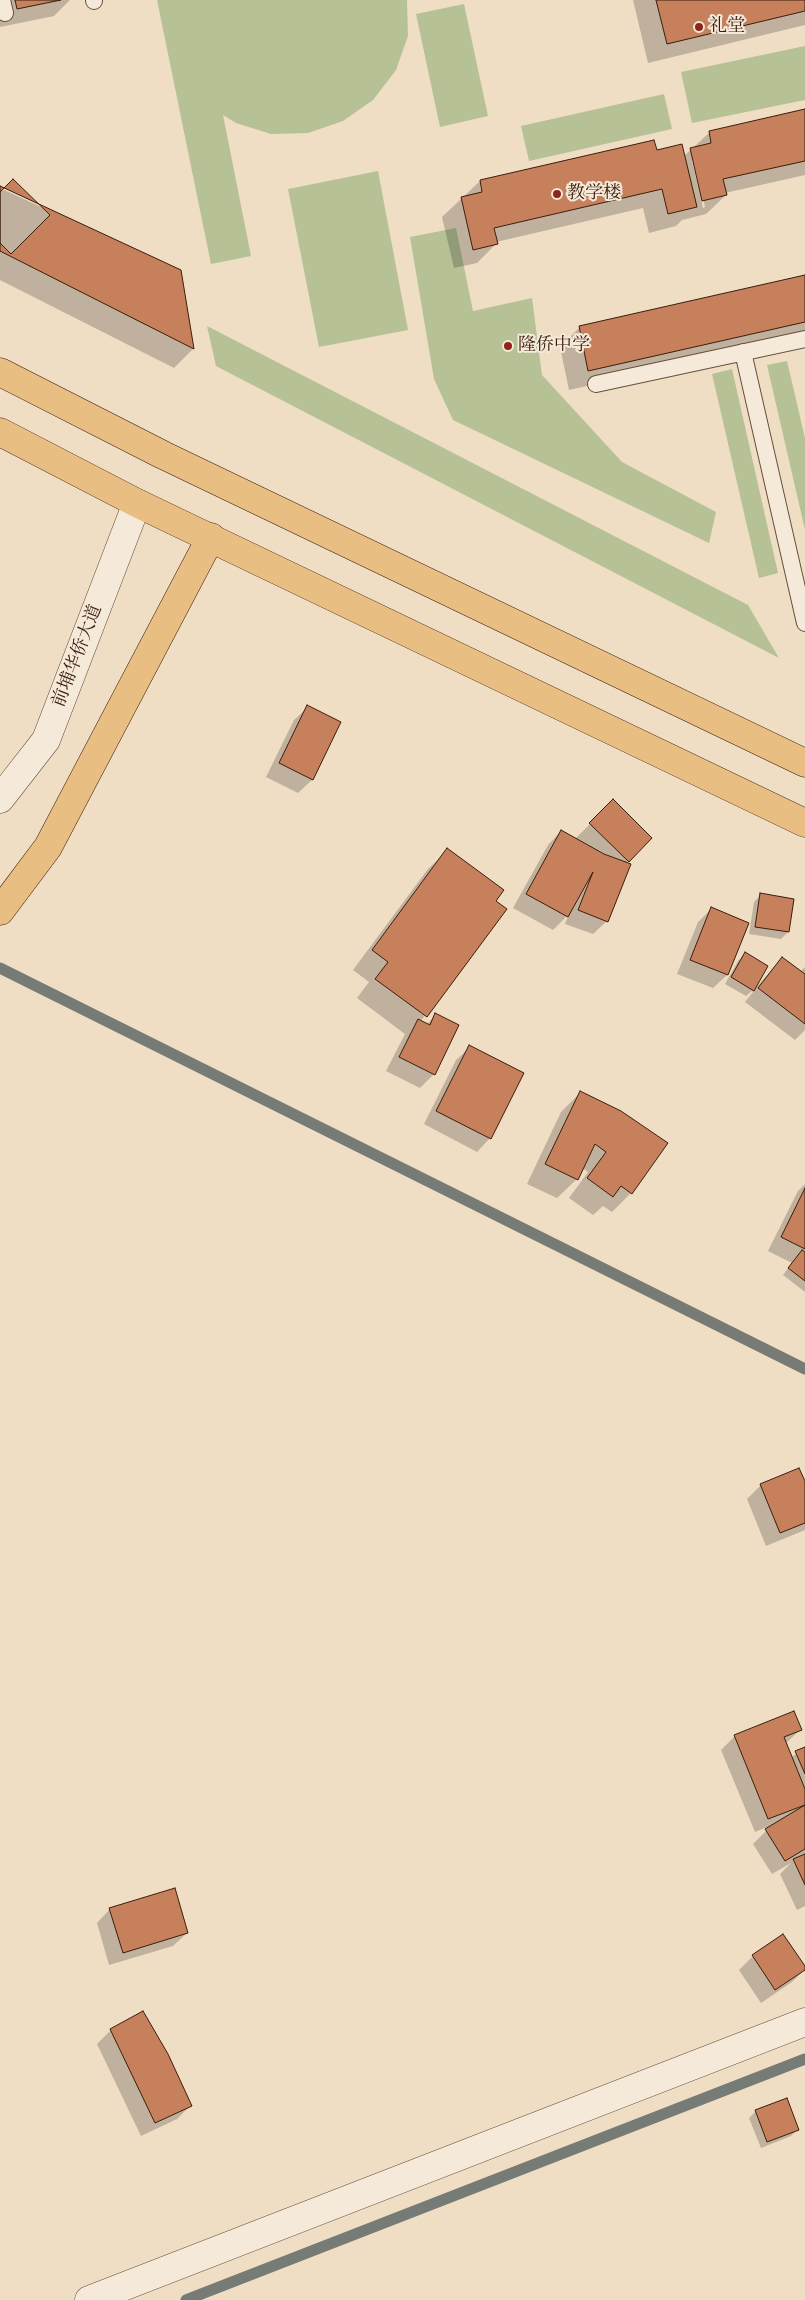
<!DOCTYPE html>
<meta charset="utf-8">
<style>
body{margin:0}
canvas{display:block;background:#efddc4}
</style>
<canvas width="805" height="2300"></canvas>
<script>
const c = document.querySelector('canvas').getContext('2d');
c.lineJoin = 'round';
function fill(path, color) {
  c.fillStyle = color;
  c.fill(path, 'evenodd');
}
function shape(rows) {
  const path = new Path2D();
  for (const r of rows) {
    path.moveTo(r[0], r[1]);
    for (let i = 2; i < r.length; i += 2) path.lineTo(r[i], r[i + 1]);
  }
  return path;
}
function strokePath(path, color, width, dash) {
  c.strokeStyle = color;
  c.lineWidth = width;
  c.lineCap = dash ? 'butt' : 'round';
  c.setLineDash(dash || []);
  c.stroke(path);
}
function label(font, color, halo, rows, align = 'center') {
  c.font = font + ' Cardo,"Noto Serif SC",serif';
  c.lineWidth = 4;
  c.setLineDash([]);
  c.textBaseline = 'middle';
  c.strokeStyle = halo;
  c.fillStyle = color;
  for (const [text, x, y, turn = 0] of rows) {
    c.save();
    c.translate(x, y);
    c.rotate((+turn || 0) * Math.PI / 180);
    c.textAlign = isNaN(turn) ? turn : align;
    if (halo) c.strokeText(text, 0, 0);
    c.fillText(text, 0, 0);
    c.restore();
  }
}
fill(shape([
 [157,0,407,0,408,36,396,70,373,100,343,121,308,133,271,134,236,123,223,115,251,256,211,264],
 [464,4,488,116,440,127,416,14],
 [805,46,805,100,692,123,681,72],
 [664,94,672,129,529,161,521,126],
 [378,171,408,330,319,347,288,189],
 [456,228,473,311,532,298,542,375,622,462,716,512,709,543,453,420,434,379,410,237],
 [207,326,748,605,779,658,216,366],
 [787,361,805,438,805,530,767,365],
 [732,369,778,573,759,578,712,374]
]), '#b6c296');
fill(shape([
 [0,0,70,0,54,16,0,27],
 [633,0,805,0,805,25,648,63],
 [805,111,805,175,725,193,726,195,706,214,682,220,676,226,649,233,643,208,496,242,496,244,477,263,454,268,442,217,480,181,656,151,684,156,710,132],
 [694,159,705,207,703,208,692,161],
 [0,188,180,271,193,349,174,368,0,280],
 [805,277,805,337,569,390,560,347,579,328],
 [308,707,340,723,312,780,298,793,266,777,294,720],
 [613,801,651,838,626,863,607,921,593,934,565,924,569,914,553,930,513,908,548,845,561,831,575,839],
 [448,850,495,901,505,909,420,1022,426,1025,436,1015,434,1074,420,1088,386,1071,405,1034,357,998,369,982,353,970,428,869],
 [761,895,793,900,788,932,781,939,749,934,754,902],
 [711,909,748,924,727,975,713,988,677,974,698,922],
 [745,954,754,990,782,958,800,972,805,967,805,1030,795,1040,745,1002,753,992,752,991,746,996,725,984,738,961],
 [470,1047,490,1138,477,1152,424,1124,456,1060],
 [580,1093,631,1193,612,1212,603,1206,593,1215,569,1198,588,1172,582,1168,577,1179,557,1198,527,1184,561,1112],
 [805,1184,805,1292,783,1275,792,1263,768,1251,798,1191],
 [799,1469,805,1485,805,1530,766,1546,747,1499,761,1485],
 [800,1730,785,1744,791,1757,805,1748,805,1906,797,1910,780,1874,791,1863,772,1874,753,1844,772,1825,755,1832,721,1750,735,1736],
 [110,1909,187,1933,173,1946,109,1965,97,1923],
 [783,1936,805,1969,792,1982,761,2003,739,1970,753,1956],
 [111,2030,190,2106,177,2119,141,2136,97,2044],
 [756,2111,798,2129,791,2136,761,2148,749,2118]
]), '#0003');
strokePath(shape([
 [0,968,805,1369],
 [186,2300,805,2059]
]), '#767b76', 11);
const building = shape([
 [15,0,61,0,17,9,15,0],
 [656,0,805,0,805,11,667,44,656,0],
 [805,109,805,161,723,179,727,195,702,201,690,148,711,143,709,131,805,109],
 [654,140,657,150,682,144,697,207,668,214,662,189,494,228,498,244,473,250,461,197,482,192,480,180,654,140],
 [13,179,50,215,11,254,0,243,0,192,13,179],
 [0,186,181,270,194,349,0,251,0,186],
 [805,275,805,322,588,371,579,326,805,275],
 [307,705,341,722,313,780,279,763,307,705],
 [613,799,652,838,629,862,589,823,613,799],
 [561,830,604,854,631,864,608,922,578,910,593,872,568,917,526,894,561,830],
 [447,848,504,890,496,901,507,909,427,1017,375,979,388,962,372,950,447,848],
 [760,893,794,899,789,932,755,927,760,893],
 [711,907,749,923,728,975,690,960,711,907],
 [745,952,768,966,754,991,731,977,745,952],
 [782,957,805,974,805,1024,758,988,782,957],
 [435,1013,459,1025,435,1075,399,1057,418,1019,430,1025,435,1013],
 [469,1045,524,1073,491,1139,436,1111,469,1045],
 [580,1091,621,1111,668,1143,632,1194,621,1186,613,1197,587,1178,606,1152,595,1144,578,1180,545,1164,580,1091],
 [805,1188,805,1249,781,1237,805,1188],
 [802,1250,805,1252,805,1281,788,1268,802,1250],
 [799,1468,805,1481,805,1523,780,1533,760,1484,799,1468],
 [794,1711,802,1730,784,1737,805,1789,805,1805,768,1819,734,1735,794,1711],
 [805,1747,805,1774,795,1751,805,1747],
 [805,1805,805,1849,785,1861,765,1829,805,1805],
 [805,1854,805,1885,793,1859,805,1854],
 [175,1888,188,1933,123,1953,109,1908,175,1888],
 [783,1934,805,1966,805,1970,775,1990,752,1955,783,1934],
 [143,2011,168,2054,192,2106,155,2123,110,2029,143,2011],
 [787,2098,799,2130,767,2142,755,2110,787,2098]
]);
fill(building, '#c6815c');
strokePath(building, '#3b1d0d', 1);
const lane = shape([
 [2,0,5,13],
 [94,0,94,1],
 [743,352,805,623],
 [596,384,805,339]
]);
const street = shape([
 [0,799,46,740,137,503],
 [89,2300,805,2022]
]);
const primary = shape([
 [0,372,163,455,805,763],
 [0,432,137,503,805,823]
]);
const highway = shape([
 [0,911,48,847,211,537]
]);
strokePath(lane, '#684d3b', 18);
strokePath(street, '#684d3b', 29);
strokePath(primary, '#3b1d0d', 29);
strokePath(highway, '#3b1d0d', 29);
strokePath(lane, '#f5e9d9', 16);
strokePath(street, '#f5e9d9', 28);
strokePath(primary, '#e8be82', 28);
strokePath(highway, '#e8be82', 28);
for (const [x, y, r, color] of [
 [699,27,5,"#8f2418"],
 [557,194,5,"#8f2418"],
 [508,346,5,"#8f2418"]
]) {
  const dot = new Path2D();
  dot.arc(x, y, r, 0, 2 * Math.PI);
  c.fillStyle = color;
  c.fill(dot);
  strokePath(dot, '#f5e9d9', 2);
}
label('18px', '#3b1d0d', '#f5e9d9', [
 ["礼堂",709,27],
 ["教学楼",567,194],
 ["隆侨中学",518,346]
], 'left');
label('18px', '#3b1d0d', '#f5e9d9', [
 ["前埔华侨大道",78,656,-69]
]);
</script>
